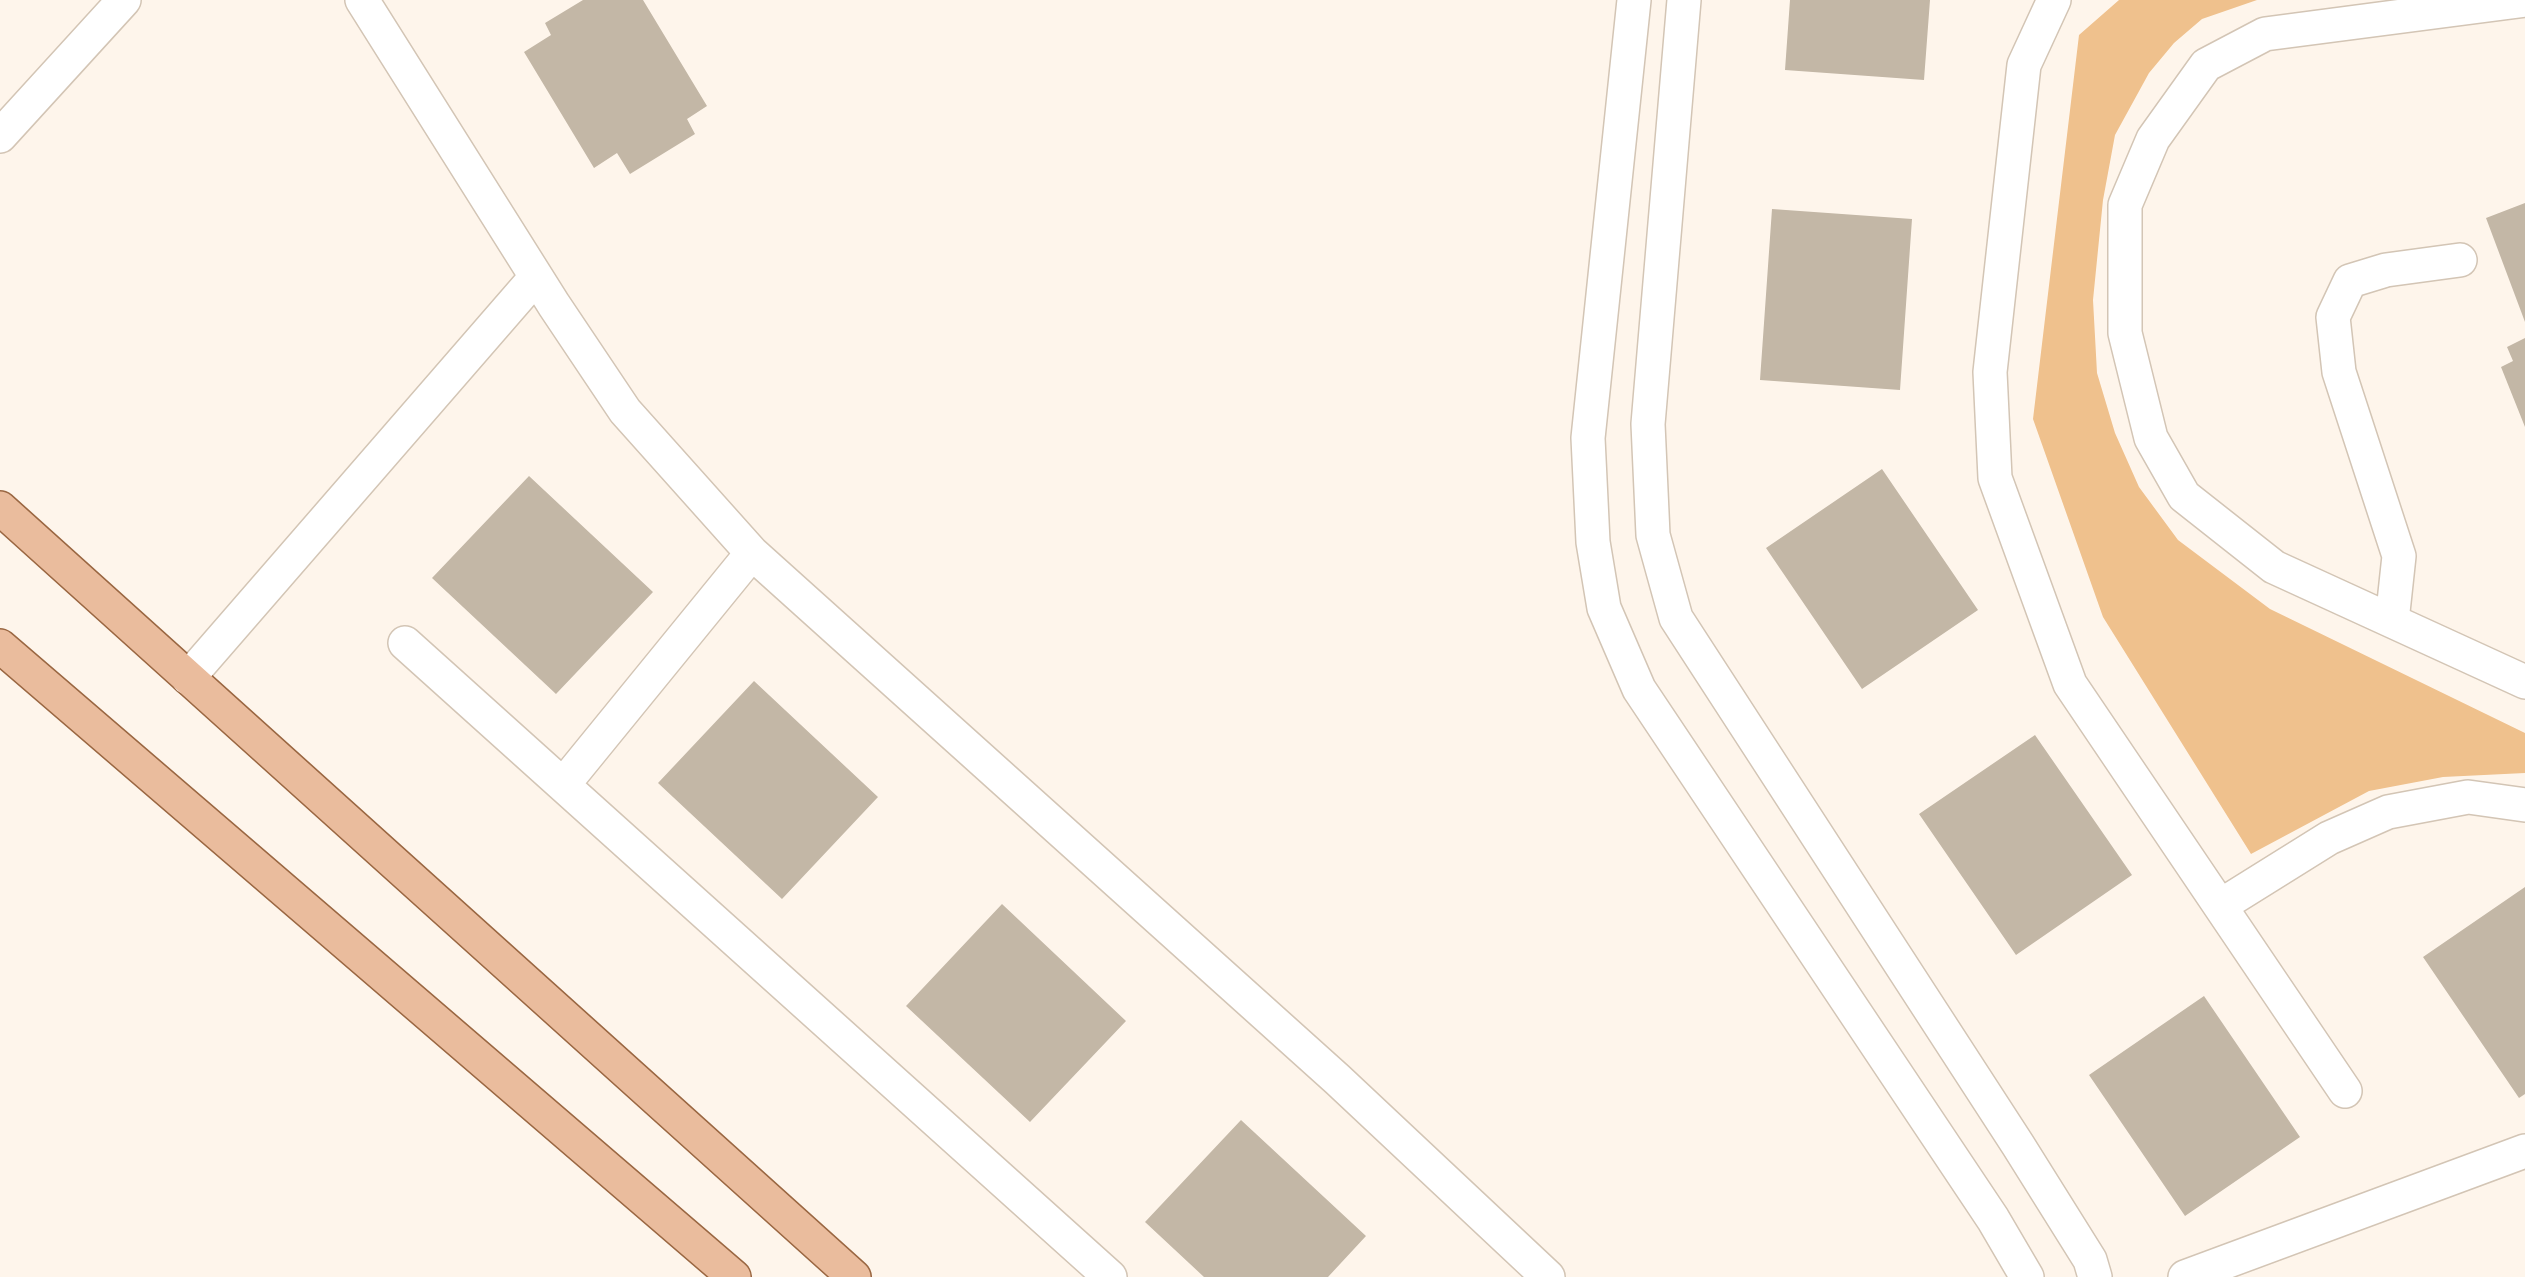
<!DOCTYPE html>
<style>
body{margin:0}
canvas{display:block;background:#fef5eb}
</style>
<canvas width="2525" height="1277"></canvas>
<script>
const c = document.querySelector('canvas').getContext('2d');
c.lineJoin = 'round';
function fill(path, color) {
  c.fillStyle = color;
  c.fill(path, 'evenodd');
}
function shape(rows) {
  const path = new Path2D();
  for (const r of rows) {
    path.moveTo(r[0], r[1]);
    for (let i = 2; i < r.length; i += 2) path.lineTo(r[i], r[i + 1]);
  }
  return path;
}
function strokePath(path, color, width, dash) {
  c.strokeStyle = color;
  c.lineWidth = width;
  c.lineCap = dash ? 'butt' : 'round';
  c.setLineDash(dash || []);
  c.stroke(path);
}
fill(shape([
 [2119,0,2257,0,2202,19,2174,43,2149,73,2115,135,2103,200,2093,300,2097,373,2115,433,2139,487,2178,540,2270,609,2525,733,2525,773,2443,777,2369,791,2251,854,2103,617,2033,419,2079,35]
]), '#efc18d');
fill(shape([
 [583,0,643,0,707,106,687,119,695,134,630,174,617,153,594,168,524,52,551,35,545,23],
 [1790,0,1930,0,1924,80,1785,70],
 [2525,203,2525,322,2486,218],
 [1772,209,1912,219,1900,390,1760,380],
 [2525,338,2525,427,2501,367,2513,361,2507,347],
 [1882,469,1978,610,1862,689,1766,548],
 [529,476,653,592,556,694,432,578],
 [754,681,878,797,782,899,658,783],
 [2035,735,2132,875,2016,955,1919,814],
 [2525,887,2525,1094,2519,1098,2423,957],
 [1002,904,1126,1021,1030,1122,906,1006],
 [2204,996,2300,1137,2185,1216,2089,1075],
 [1241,1120,1366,1236,1328,1277,1204,1277,1145,1222]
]), '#c3b7a6');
const minor = shape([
 [362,0,554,305,625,411,752,553,1337,1079,1548,1277],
 [1634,0,1588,438,1593,542,1604,608,1639,689,1993,1219,2027,1277],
 [1684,0,1648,424,1653,535,1676,618,2018,1145,2090,1260,2095,1277],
 [2054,0,2024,65,1990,372,1995,478,2070,684,2345,1091],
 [2525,0,2265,34,2206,65,2153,139,2125,205,2125,333,2151,438,2184,496,2274,567,2525,682],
 [0,136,124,0],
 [2392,621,2399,556,2339,372,2333,317,2350,281,2386,270,2460,260],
 [405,643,1110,1277],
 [188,678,536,277],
 [563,785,752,553],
 [2220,906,2329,838,2388,812,2468,797,2525,805],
 [2185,1277,2525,1151]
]);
const major = shape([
 [0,508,854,1277],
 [0,646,734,1277]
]);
strokePath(minor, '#d3c5b5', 36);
strokePath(major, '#9a6742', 36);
strokePath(minor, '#fff', 33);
strokePath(major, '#eabc9d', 33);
</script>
